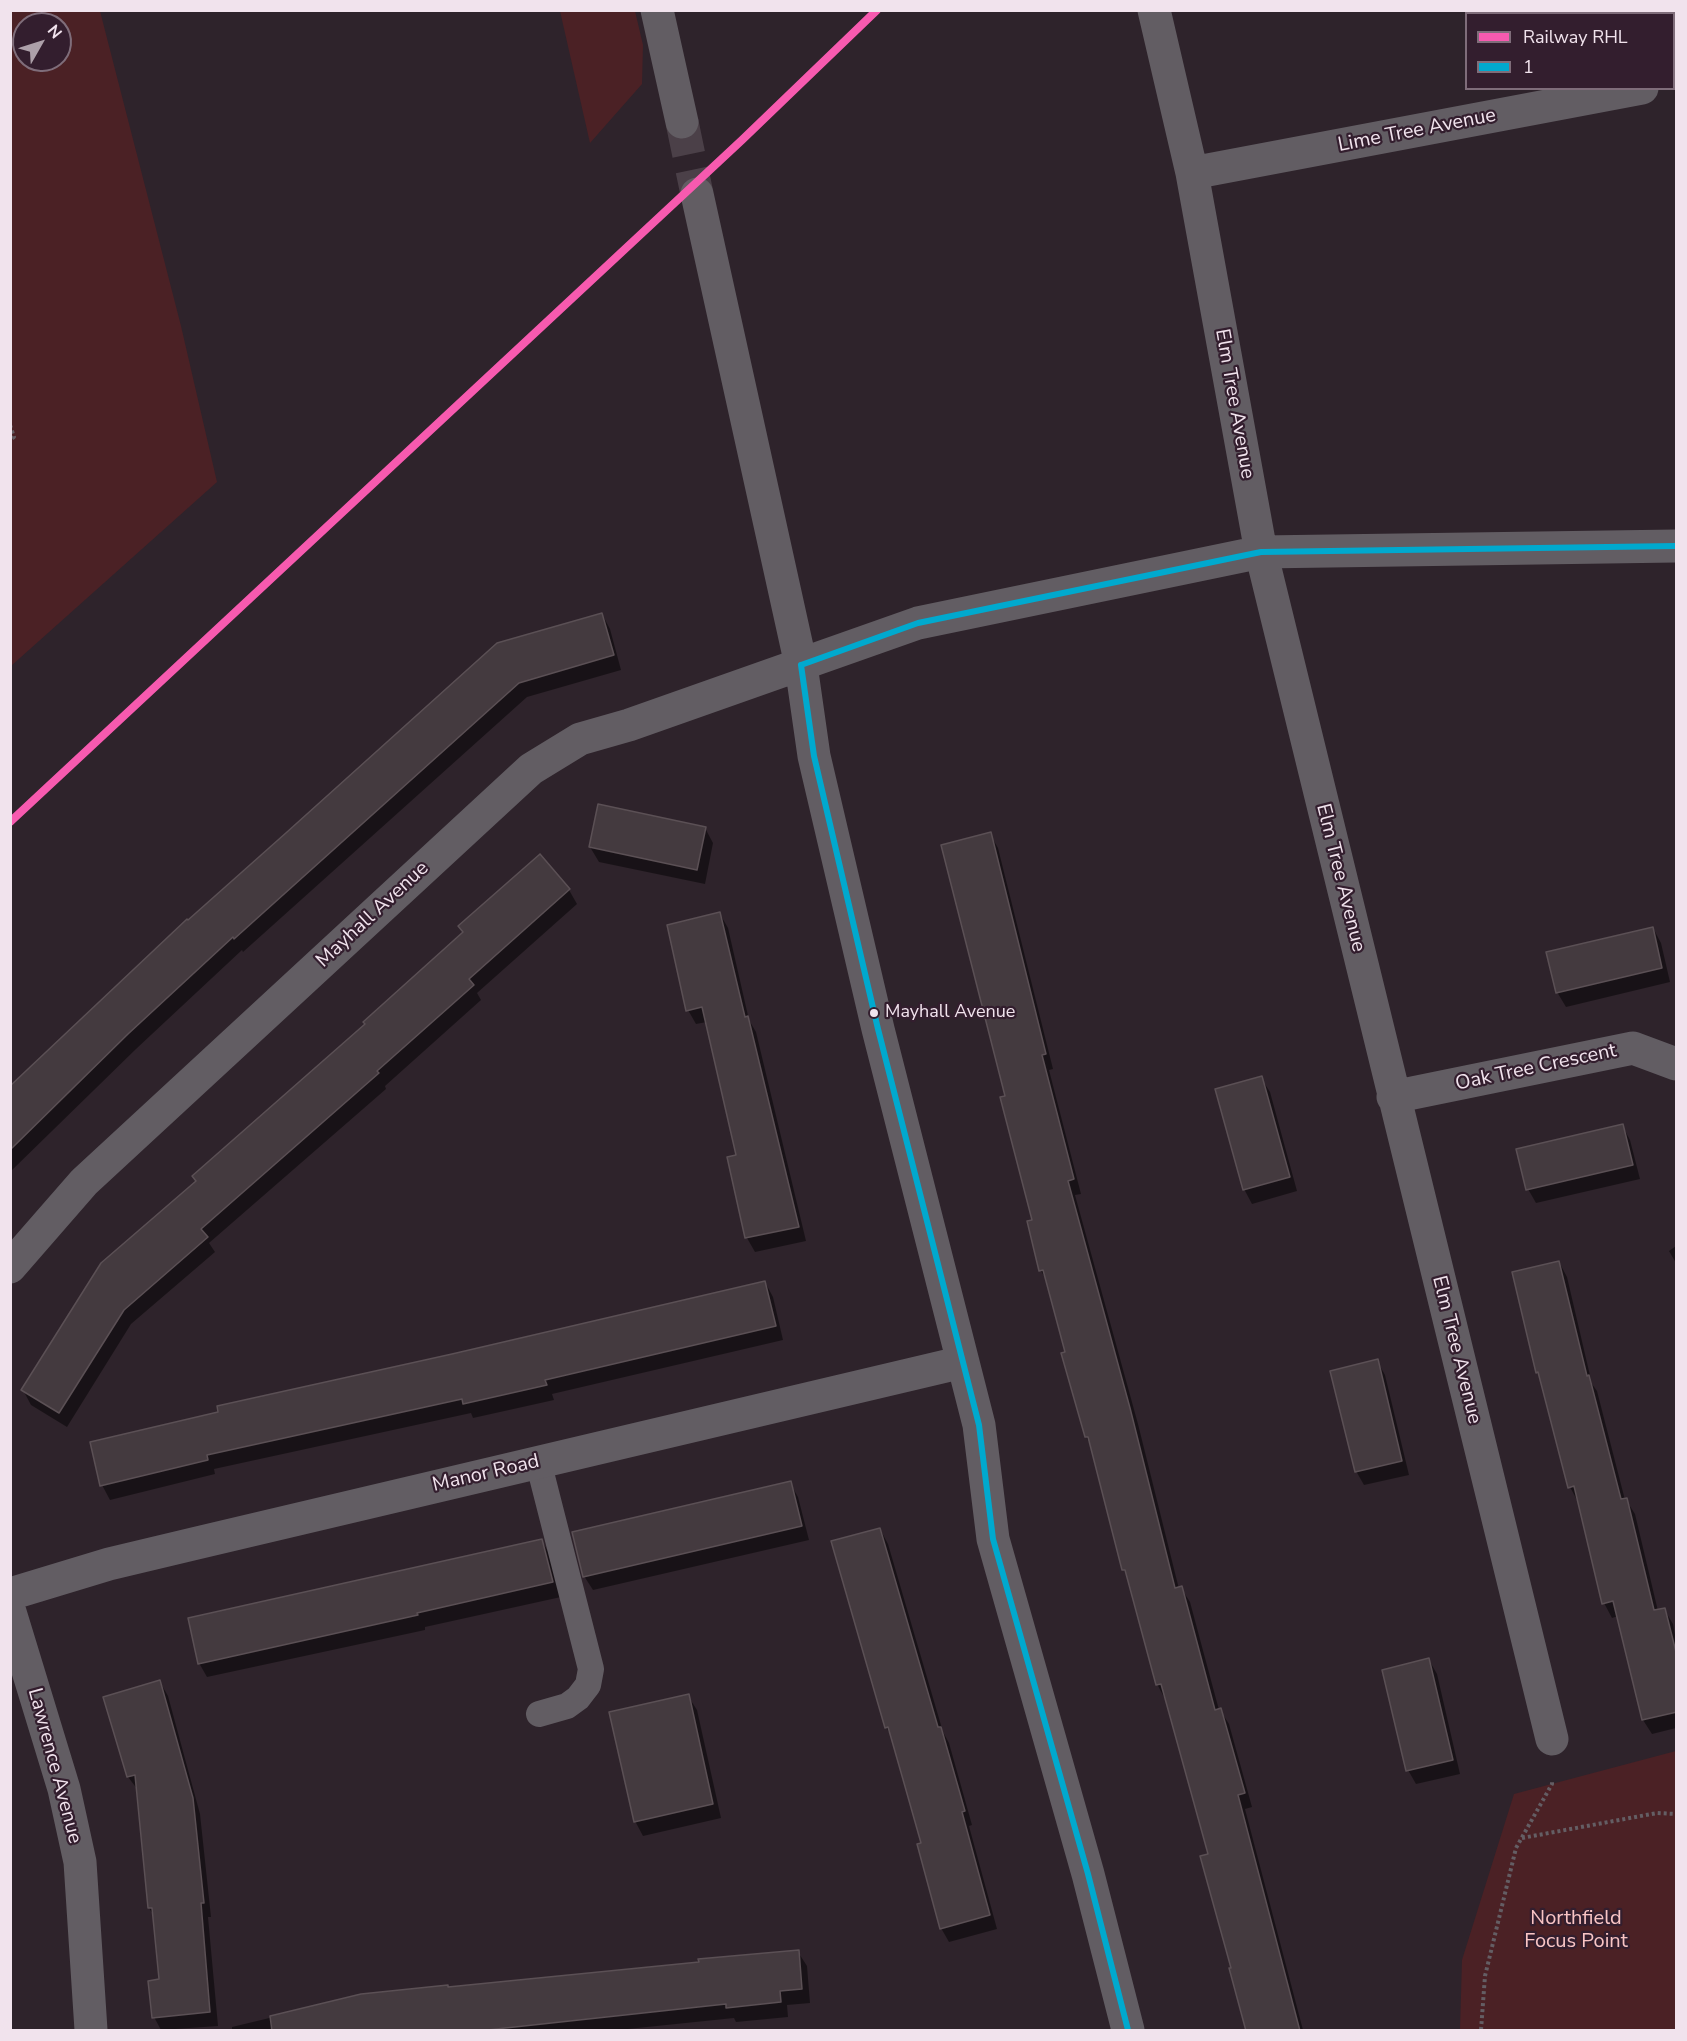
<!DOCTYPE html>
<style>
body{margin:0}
#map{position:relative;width:1687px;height:2041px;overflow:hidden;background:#2e232b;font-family:"Nunito Sans",sans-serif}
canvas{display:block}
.frame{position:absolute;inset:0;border:12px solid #f1e3ed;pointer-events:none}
.legend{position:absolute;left:1465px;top:12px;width:210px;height:78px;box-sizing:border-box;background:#331e2e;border:2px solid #7f6d7a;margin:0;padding:8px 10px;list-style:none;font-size:18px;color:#f1e3ed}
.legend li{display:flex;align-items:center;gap:12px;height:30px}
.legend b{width:30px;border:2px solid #7f6d7a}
.north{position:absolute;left:12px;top:12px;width:60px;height:60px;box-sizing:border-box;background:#331e2e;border:2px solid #7f6d7a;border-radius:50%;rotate:51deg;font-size:16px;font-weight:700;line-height:24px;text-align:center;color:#f1e3ed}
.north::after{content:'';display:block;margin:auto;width:21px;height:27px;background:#ada0a9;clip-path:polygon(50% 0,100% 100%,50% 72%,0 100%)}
</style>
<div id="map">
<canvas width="1687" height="2041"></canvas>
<div class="frame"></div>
<ul class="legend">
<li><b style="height:8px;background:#f75aaf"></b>Railway RHL</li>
<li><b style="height:8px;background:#00a9ce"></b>1</li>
</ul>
<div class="north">N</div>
</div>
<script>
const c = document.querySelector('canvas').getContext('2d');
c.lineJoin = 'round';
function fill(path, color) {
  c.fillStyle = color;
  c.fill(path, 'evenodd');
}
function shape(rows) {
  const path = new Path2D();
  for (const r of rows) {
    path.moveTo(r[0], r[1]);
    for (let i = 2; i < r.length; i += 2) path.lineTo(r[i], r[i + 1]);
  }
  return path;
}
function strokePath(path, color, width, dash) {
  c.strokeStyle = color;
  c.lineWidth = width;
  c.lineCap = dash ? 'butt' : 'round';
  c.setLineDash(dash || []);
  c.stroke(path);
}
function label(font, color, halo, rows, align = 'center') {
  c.font = font + ' "Nunito Sans",sans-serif';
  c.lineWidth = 4.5;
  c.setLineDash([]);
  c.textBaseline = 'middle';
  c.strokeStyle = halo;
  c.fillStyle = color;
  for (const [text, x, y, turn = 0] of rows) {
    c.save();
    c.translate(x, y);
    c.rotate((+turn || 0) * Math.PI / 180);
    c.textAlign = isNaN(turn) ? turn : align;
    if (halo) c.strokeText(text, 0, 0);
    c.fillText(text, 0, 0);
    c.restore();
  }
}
fill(shape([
 [11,10,100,11,181,326,217,482,11,666],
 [24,24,60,24,60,60,24,60],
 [560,11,635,11,643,45,642,84,590,143],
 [1676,1751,1676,2030,1460,2030,1462,1960,1514,1794]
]), '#4b2125');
fill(shape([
 [602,614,610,629,621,670,527,697,243,952,242,950,136,1049,10,1172,10,1088,188,922],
 [705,828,713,843,705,884,599,862,590,847],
 [990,834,998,848,1053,1069,1049,1070,1081,1194,1075,1195,1138,1424,1179,1589,1181,1588,1190,1602,1219,1710,1220,1710,1229,1724,1252,1807,1245,1809,1303,2030,1247,2030,1210,1855,1165,1699,1157,1684,1128,1577,1124,1570,1093,1449,1086,1437,1049,1284,1041,1271,1029,1222,1034,1221,1007,1097],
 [569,890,577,904,477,993,481,1000,385,1086,386,1089,209,1243,215,1252,131,1324,67,1427,31,1405,23,1390,197,1182,464,933],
 [720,914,728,928,749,1020,756,1032,806,1241,755,1252,747,1238,729,1158,738,1156,707,1022,696,1024,688,1010],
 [1653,928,1661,943,1670,982,1566,1007,1557,992],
 [1261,1078,1270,1092,1297,1191,1252,1204,1244,1189],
 [1622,1125,1630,1140,1640,1179,1536,1203,1528,1189],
 [1676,1246,1676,1263,1669,1251],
 [1559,1262,1567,1277,1592,1384,1597,1391,1625,1500,1626,1500,1635,1514,1658,1611,1664,1609,1673,1624,1676,1640,1676,1728,1652,1734,1643,1720,1618,1616,1612,1618,1604,1603,1578,1502,1570,1487,1541,1379,1537,1372],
 [765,1282,773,1297,783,1340,552,1394,554,1400,473,1418,471,1413,214,1469,215,1474,110,1500,102,1485],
 [1377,1361,1385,1375,1409,1475,1364,1485,1356,1471],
 [790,1483,798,1497,809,1540,593,1590,584,1576],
 [880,1529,888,1544,943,1732,949,1743,972,1825,969,1826,997,1929,949,1942,941,1928,922,1844,893,1739,886,1727],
 [542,1541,550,1555,561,1597,425,1627,425,1630,207,1677,199,1663],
 [1429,1660,1437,1674,1460,1774,1416,1784,1408,1770],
 [160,1682,168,1696,200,1814,211,1917,208,1917,218,2026,161,2030,154,2017,160,1981,155,1917,149,1908,138,1790,128,1777],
 [688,1696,697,1710,721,1818,643,1836,635,1821],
 [798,1952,807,1966,810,2003,787,2005,788,2017,736,2022,734,2018,618,2030,232,2030,232,2027,361,1996,449,1989]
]), '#0007');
const building = shape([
 [602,613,614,655,519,683,234,939,233,937,128,1034,10,1150,10,1086,187,919,188,920,287,832,497,643,602,613],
 [598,804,706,827,697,870,589,847,598,804],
 [991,832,1046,1054,1042,1055,1074,1179,1068,1181,1130,1408,1175,1588,1182,1586,1215,1710,1221,1708,1245,1793,1238,1795,1300,2031,1246,2031,1229,1968,1231,1968,1200,1856,1208,1854,1161,1684,1156,1685,1125,1570,1122,1570,1088,1437,1085,1437,1061,1353,1065,1352,1043,1270,1039,1271,1027,1221,1032,1220,1000,1097,1005,1096,941,845,991,832],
 [540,854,570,889,469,979,474,985,377,1071,379,1073,201,1229,208,1237,124,1310,59,1413,21,1390,101,1263,196,1181,192,1176,365,1024,363,1022,463,932,458,926,540,854],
 [720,912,745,1017,748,1016,799,1227,745,1238,727,1157,736,1155,702,1007,686,1011,667,925,720,912],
 [1653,927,1662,968,1556,993,1546,952,1653,927],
 [1262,1076,1290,1177,1243,1190,1215,1089,1262,1076],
 [1623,1124,1633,1165,1526,1190,1516,1149,1623,1124],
 [1559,1261,1587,1376,1589,1375,1621,1499,1627,1498,1654,1610,1665,1608,1677,1656,1677,1712,1642,1720,1613,1601,1602,1604,1574,1486,1568,1488,1538,1372,1536,1373,1512,1272,1559,1261],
 [765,1281,776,1326,545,1380,547,1385,463,1404,462,1399,207,1455,208,1460,100,1486,90,1442,218,1412,217,1406,452,1354,765,1281],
 [1378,1359,1402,1461,1355,1472,1330,1371,1378,1359],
 [791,1481,802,1526,583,1577,572,1532,791,1481],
 [880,1528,938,1727,941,1727,965,1811,962,1812,990,1915,940,1929,917,1844,921,1843,904,1783,888,1727,885,1728,831,1541,880,1528],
 [542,1539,553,1582,417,1613,418,1615,198,1664,188,1618,542,1539],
 [1429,1658,1453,1760,1406,1771,1382,1670,1429,1658],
 [160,1680,193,1798,204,1903,201,1903,210,2012,152,2018,148,1981,159,1979,152,1908,148,1908,135,1775,127,1777,103,1697,160,1680],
 [689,1694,713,1804,634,1822,609,1712,689,1694],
 [799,1950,802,1989,780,1991,781,2002,726,2008,726,2004,478,2031,272,2031,270,2016,361,1994,448,1985,448,1987,699,1962,698,1959,799,1950]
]);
fill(building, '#443a3f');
strokePath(building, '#5b5055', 1.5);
strokePath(shape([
 [682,122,697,194]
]), '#4b4048', 33, [33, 16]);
strokePath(shape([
 [10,425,14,437,10,440],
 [1522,1838,1657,1813,1676,1814],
 [1481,2030,1485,1976,1516,1848,1552,1784,1552,1781]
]), '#645e64', 4, [3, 3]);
strokePath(shape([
 [538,1461,591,1669,588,1685,578,1698,567,1706,539,1714]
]), '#625d63', 26);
strokePath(shape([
 [657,10,682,122],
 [1154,10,1192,173,1261,552,1552,1739],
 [1582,10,1582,14],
 [1664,10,1665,14],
 [1674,55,1676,70],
 [1192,173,1642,88],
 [697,194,801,665,814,756,878,1029,979,1425,993,1539,1088,1874,1128,2030],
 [1393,1097,1633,1048,1676,1064],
 [10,1267,84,1182,531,769,580,739,629,725,918,623,1261,552,1676,546],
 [10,1594,109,1564,197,1543,963,1362],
 [10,1612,64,1789,80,1862,91,2030]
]), '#625d63', 33);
strokePath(shape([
 [801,665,814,756,878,1029,979,1425,993,1539,1088,1874,1128,2030],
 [801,665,918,623,1261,552,1676,546]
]), '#00a9ce', 6);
strokePath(shape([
 [10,822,742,140,877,10]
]), '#f75aaf', 8);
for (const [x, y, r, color] of [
 [874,1013,5,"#f1e3ed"]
]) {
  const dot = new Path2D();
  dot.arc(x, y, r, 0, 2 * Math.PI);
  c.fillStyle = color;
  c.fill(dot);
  strokePath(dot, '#331e2e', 2);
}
label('18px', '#f1e3ed', '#331e2e', [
 ["Mayhall Avenue",885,1013]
], 'left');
label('20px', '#f1e3ed', '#331e2e', [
 ["Lime Tree Avenue",1417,131,-11],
 ["Elm Tree Avenue",1234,404,80],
 ["Elm Tree Avenue",1340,878,76],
 ["Mayhall Avenue",373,915,-43],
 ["Oak Tree Crescent",1536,1068,-12],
 ["Elm Tree Avenue",1456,1350,76],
 ["Manor Road",486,1474,-13],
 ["Lawrence Avenue",54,1766,75]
]);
label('20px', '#f9c4c4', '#331e2e', [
 ["Northfield",1576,1919],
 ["Focus Point",1576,1942]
]);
</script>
